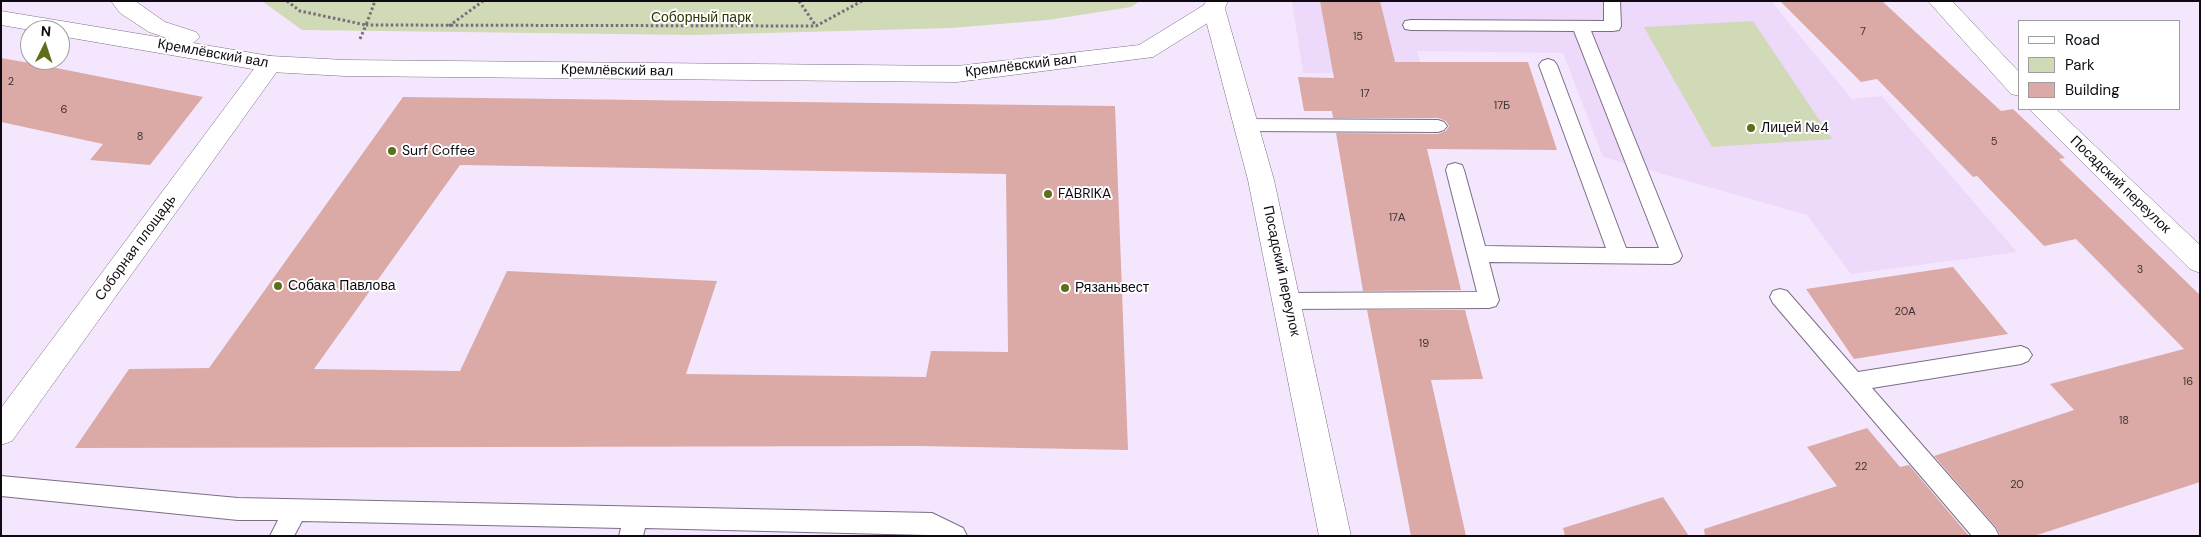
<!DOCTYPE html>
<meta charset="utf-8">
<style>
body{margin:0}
#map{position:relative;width:2201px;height:537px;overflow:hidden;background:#f4e7fd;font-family:"DM Sans",sans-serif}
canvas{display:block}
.frame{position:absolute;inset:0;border:2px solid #0f0a12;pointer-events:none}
.legend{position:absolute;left:2018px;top:20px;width:162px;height:90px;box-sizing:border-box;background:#fff;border:1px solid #9f9da0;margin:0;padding:6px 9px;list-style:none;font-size:15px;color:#0f0a12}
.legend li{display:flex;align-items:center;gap:10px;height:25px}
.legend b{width:25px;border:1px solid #9f9da0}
.north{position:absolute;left:20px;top:20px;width:50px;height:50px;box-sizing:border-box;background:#fff;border:1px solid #9f9da0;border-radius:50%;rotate:4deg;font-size:14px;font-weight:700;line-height:20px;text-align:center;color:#0f0a12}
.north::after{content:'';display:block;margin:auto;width:18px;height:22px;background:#5e6e1a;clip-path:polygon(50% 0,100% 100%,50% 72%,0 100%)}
</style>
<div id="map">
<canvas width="2201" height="537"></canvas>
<div class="frame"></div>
<ul class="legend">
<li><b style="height:6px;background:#fff"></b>Road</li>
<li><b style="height:14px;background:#d1dab6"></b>Park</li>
<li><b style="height:14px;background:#dbaaa7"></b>Building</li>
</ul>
<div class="north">N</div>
</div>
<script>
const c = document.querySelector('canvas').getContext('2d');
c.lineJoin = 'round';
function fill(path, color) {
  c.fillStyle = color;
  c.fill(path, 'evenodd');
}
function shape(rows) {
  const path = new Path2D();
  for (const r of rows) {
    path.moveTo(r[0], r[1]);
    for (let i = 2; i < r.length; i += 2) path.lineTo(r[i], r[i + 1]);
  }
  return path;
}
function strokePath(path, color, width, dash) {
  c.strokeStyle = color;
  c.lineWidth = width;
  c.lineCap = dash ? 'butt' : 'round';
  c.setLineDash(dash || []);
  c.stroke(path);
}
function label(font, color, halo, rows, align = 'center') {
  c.font = font + ' "DM Sans",sans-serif';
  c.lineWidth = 4;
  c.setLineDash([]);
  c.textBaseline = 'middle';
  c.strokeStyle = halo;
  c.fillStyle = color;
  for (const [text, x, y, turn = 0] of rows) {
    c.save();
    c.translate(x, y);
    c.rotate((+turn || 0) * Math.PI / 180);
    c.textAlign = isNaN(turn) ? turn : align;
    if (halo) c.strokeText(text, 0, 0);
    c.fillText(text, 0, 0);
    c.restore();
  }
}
fill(shape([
 [1292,1,1771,1,1852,99,1882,96,2017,252,1851,274,1807,215,1603,157,1563,53,1417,51,1425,77,1335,78,1333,73,1303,73]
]), '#edd9fa');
fill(shape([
 [262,1,1140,1,1131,7,1048,20,951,28,693,35,302,30],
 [1753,21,1832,139,1712,147,1644,27]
]), '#d1dab6');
fill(shape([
 [1320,1,1380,1,1395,62,1528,62,1557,150,1427,149,1461,290,1363,291,1336,133,1438,134,1446,131,1449,126,1446,121,1438,118,1333,118,1332,111,1304,111,1298,77,1334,78],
 [1780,1,1882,1,2001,111,2013,109,2065,158,2059,159,2200,295,2200,482,2034,536,2001,536,1996,527,1934,456,2074,410,2050,384,2184,349,2076,239,2044,246,1977,176,1973,177,1877,79,1861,82],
 [1,58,41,65,203,97,150,165,90,160,103,144,1,122],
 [403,97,1115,106,1128,450,918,446,75,448,129,369,209,368],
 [460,165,1006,174,1008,352,931,351,926,377,686,374,717,281,507,271,460,371,314,369],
 [1953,267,2008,334,1854,359,1806,289],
 [1367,310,1465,310,1483,379,1431,380,1466,536,1411,536],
 [1867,428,1900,467,1909,465,1969,536,1705,536,1704,529,1837,486,1807,447],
 [1663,497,1689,536,1565,536,1563,528]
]), '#dbaaa7');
const service = shape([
 [1604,1,1620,1,1621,26,1619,30,1613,31,1591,31,1682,256,1679,261,1672,264,1489,262,1499,300,1496,306,1489,308,1287,309,1280,307,1277,301,1280,295,1287,293,1477,292,1446,170,1448,165,1455,163,1462,165,1464,170,1485,246,1606,248,1539,65,1542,61,1548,59,1554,61,1557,65,1626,248,1659,248,1574,31,1411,30,1405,29,1403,25,1405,21,1411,20,1604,21,1604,1],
 [1246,119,1438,120,1444,122,1447,126,1444,130,1438,132,1246,131,1240,129,1237,125,1240,121,1246,119],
 [1780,289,1787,291,1858,372,2021,346,2028,349,2032,355,2028,361,2021,364,1872,388,1995,528,1999,536,1972,536,1773,303,1770,297,1773,291,1780,289],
 [1,476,238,498,932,513,963,528,967,536,645,528,643,536,619,536,621,528,302,521,294,536,270,536,278,520,238,520,1,496,1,476]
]);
const minor = shape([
 [1928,1,1952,1,2020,73,2020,96,2011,94,1928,1],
 [1214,2,1222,4,1225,9,1274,180,1351,536,1319,536,1248,180,1203,9,1206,4,1214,2],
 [270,56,278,58,282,64,278,70,12,441,1,445,1,408,262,58,270,56],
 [2029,109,2056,109,2200,245,2200,273,2190,269,2029,109]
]);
const secondary = shape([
 [111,1,135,1,165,22,196,32,200,37,193,43,270,56,345,60,957,66,1139,45,1204,5,1206,1,1228,1,1222,14,1153,57,957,82,345,76,270,72,60,36,60,30,30,30,1,25,1,11,170,39,149,32,120,13,111,1]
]);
strokePath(service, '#7c6e85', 2);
strokePath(minor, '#7c6e85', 1);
strokePath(secondary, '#7c6e85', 1);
strokePath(shape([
 [287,1,300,11,366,25,375,1],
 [799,1,816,26],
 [449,26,483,1],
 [360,39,366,25,816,26,862,1]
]), '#766e7c', 3, [2.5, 2.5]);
fill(service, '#fff');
fill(minor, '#fff');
fill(secondary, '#fff');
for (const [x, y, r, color] of [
 [1751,128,5,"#5e6e1a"],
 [392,151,5,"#5e6e1a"],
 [1048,194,5,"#5e6e1a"],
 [278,286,5,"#5e6e1a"],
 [1065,288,5,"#5e6e1a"]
]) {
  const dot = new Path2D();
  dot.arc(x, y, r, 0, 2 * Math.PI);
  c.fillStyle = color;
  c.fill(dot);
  strokePath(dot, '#fff', 2);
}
label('11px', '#423237', null, [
 ["7",1863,32],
 ["15",1358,37],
 ["2",11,82],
 ["17",1365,94],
 ["17Б",1502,106],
 ["6",64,110],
 ["8",140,137],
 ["5",1994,142],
 ["17А",1397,218],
 ["3",2140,270],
 ["20А",1905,312],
 ["19",1424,344],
 ["16",2188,382],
 ["18",2124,421],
 ["22",1861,467],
 ["20",2017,485]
]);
label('14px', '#303704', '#fff', [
 ["Соборный парк",701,18]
]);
label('14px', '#0f0a12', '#fff', [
 ["Кремлёвский вал",213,54,10],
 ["Кремлёвский вал",1021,66,-7],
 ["Кремлёвский вал",617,71,1],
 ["Посадский переулок",2120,185,44],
 ["Соборная площадь",136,248,-54],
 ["Посадский переулок",1281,271,78]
]);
label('14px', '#0f0a12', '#fff', [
 ["Лицей №4",1761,128],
 ["Surf Coffee",402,151],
 ["FABRIKA",1058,194],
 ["Собака Павлова",288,286],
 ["Рязаньвест",1075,288]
], 'left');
</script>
